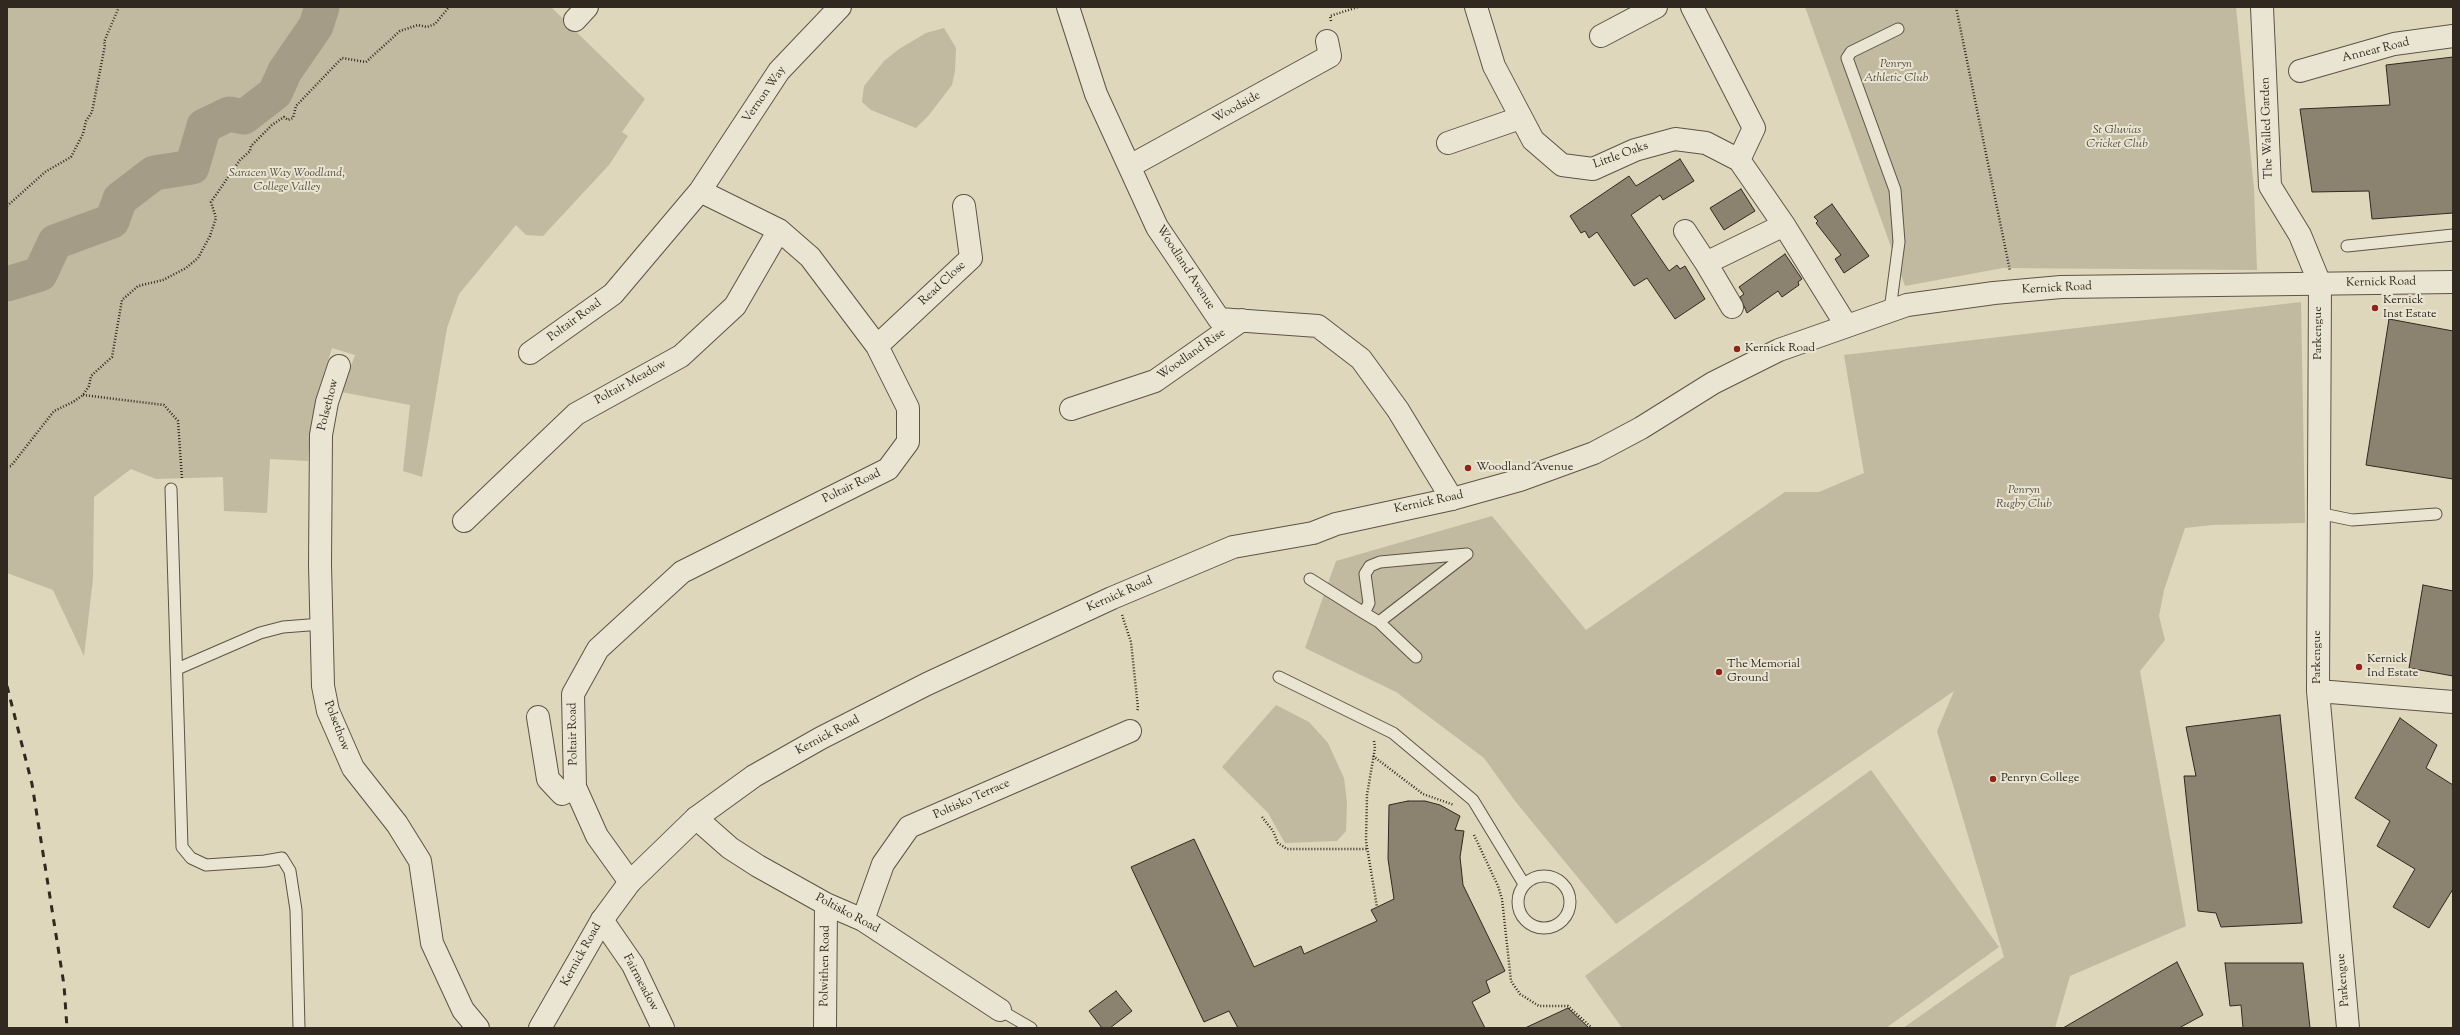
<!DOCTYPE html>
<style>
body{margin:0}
#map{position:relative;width:2460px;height:1035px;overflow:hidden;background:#dfd7bb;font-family:"Sorts Mill Goudy",serif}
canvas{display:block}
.frame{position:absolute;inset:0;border:8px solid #31281f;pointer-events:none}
</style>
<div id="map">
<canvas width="2460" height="1035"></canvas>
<div class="frame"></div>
</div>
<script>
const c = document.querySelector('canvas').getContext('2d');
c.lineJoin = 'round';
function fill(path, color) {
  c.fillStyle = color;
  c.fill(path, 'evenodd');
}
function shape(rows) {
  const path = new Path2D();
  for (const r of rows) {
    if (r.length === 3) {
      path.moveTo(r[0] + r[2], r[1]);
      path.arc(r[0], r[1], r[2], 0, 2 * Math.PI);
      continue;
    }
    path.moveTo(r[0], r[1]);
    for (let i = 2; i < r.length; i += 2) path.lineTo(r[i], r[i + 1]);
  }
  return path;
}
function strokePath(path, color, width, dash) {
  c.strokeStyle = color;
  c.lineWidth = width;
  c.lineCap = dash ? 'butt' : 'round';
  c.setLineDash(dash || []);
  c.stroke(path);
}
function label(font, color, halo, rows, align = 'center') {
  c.font = font + ' "Sorts Mill Goudy",serif';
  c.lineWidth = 4;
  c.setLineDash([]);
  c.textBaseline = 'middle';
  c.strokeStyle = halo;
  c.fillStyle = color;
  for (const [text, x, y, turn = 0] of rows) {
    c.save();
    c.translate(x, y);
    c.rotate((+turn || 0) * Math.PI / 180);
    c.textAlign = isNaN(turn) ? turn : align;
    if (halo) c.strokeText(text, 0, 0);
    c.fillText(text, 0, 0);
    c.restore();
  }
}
fill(shape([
 [7,7,551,7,645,99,622,132,628,136,609,165,543,236,526,235,516,225,459,294,447,328,422,477,403,471,410,405,341,392,355,355,332,348,319,389,311,424,308,461,270,459,267,513,224,511,223,477,156,479,131,469,94,497,93,579,84,656,53,590,7,573],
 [1805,7,2236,7,2254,189,2257,270,2003,268,1905,286],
 [944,28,956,48,955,71,952,85,929,115,916,128,871,110,862,102,864,86,884,61,899,49,926,33],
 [2301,302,2305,523,2212,525,2185,528,2164,590,2159,616,2165,640,2140,671,2186,926,2070,976,2055,1028,1903,1028,2004,957,1937,731,1954,691,1616,924,1515,801,1484,758,1396,692,1305,648,1336,561,1492,516,1586,630,1785,492,1819,492,1864,473,1844,355],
 [1276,705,1309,722,1328,743,1344,778,1347,803,1346,831,1337,841,1285,843,1268,813,1222,767],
 [1871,770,1999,947,1886,1028,1622,1028,1585,976]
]), '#c1b9a0');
strokePath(shape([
 [7,284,40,274,55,242,112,221,120,199,154,173,192,167,204,126,229,114,244,117,275,93,285,71,316,26,322,7]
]), '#a49c86', 35);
const building = shape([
 [2453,57,2453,213,2372,219,2369,191,2312,192,2300,109,2390,105,2386,65,2453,57],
 [1680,159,1694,181,1663,200,1660,195,1631,215,1669,271,1677,265,1680,269,1685,266,1705,299,1675,319,1647,278,1634,286,1597,232,1589,238,1585,231,1581,233,1570,216,1629,176,1636,186,1680,159],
 [1741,189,1755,211,1724,230,1710,208,1741,189],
 [1832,204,1869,256,1844,273,1835,259,1841,255,1816,223,1818,221,1814,217,1832,204],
 [1785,254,1802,279,1798,282,1799,285,1782,297,1778,291,1747,313,1740,297,1744,294,1739,287,1785,254],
 [2389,319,2453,331,2453,479,2366,465,2389,319],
 [2423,585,2453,591,2453,676,2409,668,2423,585],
 [2280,715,2302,923,2221,927,2216,913,2198,911,2184,776,2196,776,2186,727,2280,715],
 [2400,718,2437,745,2426,768,2453,785,2453,889,2429,928,2393,907,2415,869,2377,846,2390,821,2355,798,2400,718],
 [1408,801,1425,801,1440,805,1460,816,1455,830,1464,831,1460,857,1463,885,1505,971,1486,981,1490,992,1472,1002,1485,1028,1238,1028,1229,1011,1204,1022,1131,867,1194,839,1254,967,1301,946,1304,954,1377,921,1371,910,1394,899,1388,859,1389,805,1408,801],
 [2177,962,2203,1015,2179,1028,2063,1028,2177,962],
 [2225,963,2303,963,2310,1028,2243,1028,2241,1005,2230,1006,2225,963],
 [1116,991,1132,1011,1110,1028,1102,1028,1089,1011,1116,991],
 [1568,1008,1589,1028,1525,1028,1568,1008]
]);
fill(building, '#8b8370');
strokePath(building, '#31281f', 1);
const service = shape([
 [2347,246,2453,235],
 [1890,310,1899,242,1895,190,1847,58,1851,52,1898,29],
 [171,489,182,847,191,858,206,865,265,861,282,858,290,871,296,910,299,1028],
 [2318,513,2352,520,2436,514],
 [1310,579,1364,613,1379,622,1467,554,1380,562,1370,566,1365,574,1369,603,1364,613],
 [1379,622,1416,657],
 [177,669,260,633,283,627,322,624],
 [1279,677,1393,733,1473,800,1524,884],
 [1544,902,26],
 [1000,1010,1031,1028]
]);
const minor = shape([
 [1068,7,1096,94,1157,227,1219,319,1318,326,1361,359,1398,410,1452,499],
 [1476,7,1494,66,1533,140,1562,165,1593,169,1635,150,1675,139,1706,143,1739,160,1784,225,1846,325],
 [1692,7,1754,128,1739,160],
 [2262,7,2270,186,2300,235,2320,284,2318,691,2348,1028],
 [575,20,587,7],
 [1601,36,1656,7],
 [2300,71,2394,44,2453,36],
 [1448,143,1520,118],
 [1130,166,1330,56,1327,41],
 [1685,231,1706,263,1784,225],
 [1706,263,1732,307],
 [877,346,971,258,964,206],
 [530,353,613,294,700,191,779,71,840,7],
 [339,366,327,402,321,435,320,565,323,686,328,711,353,768,397,824,420,861,432,943,463,1010,478,1028],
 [1071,409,1155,381,1242,320],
 [464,521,576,414,681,356,735,306,779,230],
 [2318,691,2453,702],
 [538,717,548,779,562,794,575,787],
 [696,818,730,848,758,866,826,904,863,920,1000,1010],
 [630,882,597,836,575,787,573,694,598,649,682,572,888,469,908,442,908,408,877,346,810,257,779,230,700,191],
 [602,920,633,965,663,1028],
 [863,920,883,864,909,827,1130,731],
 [825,1028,826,904]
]);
const tertiary = shape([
 [540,1028,602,920,630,882,696,818,754,776,821,738,927,684,1112,598,1233,547,1313,533,1336,524,1452,499,1520,480,1594,453,1641,428,1713,383,1779,350,1907,305,1994,293,2061,287,2453,282]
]);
strokePath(service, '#5c5446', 13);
strokePath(minor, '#5c5446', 24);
strokePath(tertiary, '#5c5446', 24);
strokePath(shape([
 [1956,7,2010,271],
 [1331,21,1330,16,1358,7],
 [7,206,45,172,71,157,83,134,86,121,92,112,105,45,104,42,119,7],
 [83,395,164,405,178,421,182,479],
 [7,467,11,466,54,411,73,402,83,395,89,386,91,376,112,357,122,300,138,286,163,280,186,268,198,258,210,236,216,218,211,202,240,160,250,151,251,146,272,125,284,117,288,120,293,118,296,106,342,58,366,62,400,31,418,25,427,27,435,24,449,7],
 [1122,615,1131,642,1138,708,1137,712],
 [1374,741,1375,748,1367,795,1366,841,1377,907],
 [1373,756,1423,794,1454,805],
 [1262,817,1273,831,1278,843,1287,849,1368,849],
 [1474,835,1498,886,1502,899,1511,981,1520,994,1539,1006,1568,1006,1592,1028]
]), '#31281f', 2.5, [1, 2]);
strokePath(service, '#eae5d3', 11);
strokePath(minor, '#eae5d3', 22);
strokePath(tertiary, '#eae5d3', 22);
strokePath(shape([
 [7,686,32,784,64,985,67,1028]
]), '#31281f', 3, [7, 7]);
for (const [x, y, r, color] of [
 [2375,308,4,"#8f2418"],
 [1737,349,4,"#8f2418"],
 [1468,468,4,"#8f2418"],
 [2359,667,4,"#8f2418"],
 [1719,672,4,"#8f2418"],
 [1993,779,4,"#8f2418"]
]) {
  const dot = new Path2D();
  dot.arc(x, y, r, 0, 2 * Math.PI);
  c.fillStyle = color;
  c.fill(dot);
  strokePath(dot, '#eae5d3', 1.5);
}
label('12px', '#31281f', '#eae5d3', [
 ["Annear Road",2376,51,-14],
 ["Vernon Way",765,95,-55],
 ["Woodside",1237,108,-29],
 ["The Walled Garden",2268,128,-92],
 ["Little Oaks",1621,156,-20],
 ["Woodland Avenue",1185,268,57],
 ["Kernick Road",2381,283,-1],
 ["Read Close",943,284,-43],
 ["Kernick Road",2057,289,-3],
 ["Poltair Road",575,321,-36],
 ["Parkengue",2319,333,-90],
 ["Woodland Rise",1192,355,-35],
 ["Poltair Meadow",631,383,-29],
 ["Polsethow",329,405,-76],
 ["Poltair Road",852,487,-26],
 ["Kernick Road",1429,503,-12],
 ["Kernick Road",1120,595,-24],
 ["Parkengue",2318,657,-90],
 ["Polsethow",336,726,69],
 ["Poltair Road",574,734,-91],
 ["Kernick Road",828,736,-28],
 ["Poltisko Terrace",972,800,-24],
 ["Poltisko Road",847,914,28],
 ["Kernick Road",582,955,-61],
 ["Polwithen Road",826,966,-89],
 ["Parkengue",2344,980,-95],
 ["Fairmeadow",640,983,62]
]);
label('italic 12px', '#554c3f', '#eae5d3', [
 ["Penryn",1896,65],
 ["Athletic Club",1896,79],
 ["St Gluvias",2117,131],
 ["Cricket Club",2117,145],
 ["Saracen Way Woodland,",287,174],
 ["College Valley",287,188],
 ["Penryn",2024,491],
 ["Rugby Club",2024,505]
]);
label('12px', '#31281f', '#eae5d3', [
 ["Kernick",2383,301],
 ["Inst Estate",2383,315],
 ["Kernick Road",1745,349],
 ["Woodland Avenue",1476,468],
 ["Kernick",2367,660],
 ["Ind Estate",2367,674],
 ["The Memorial",1727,665],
 ["Ground",1727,679],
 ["Penryn College",2001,779]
], 'left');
</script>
